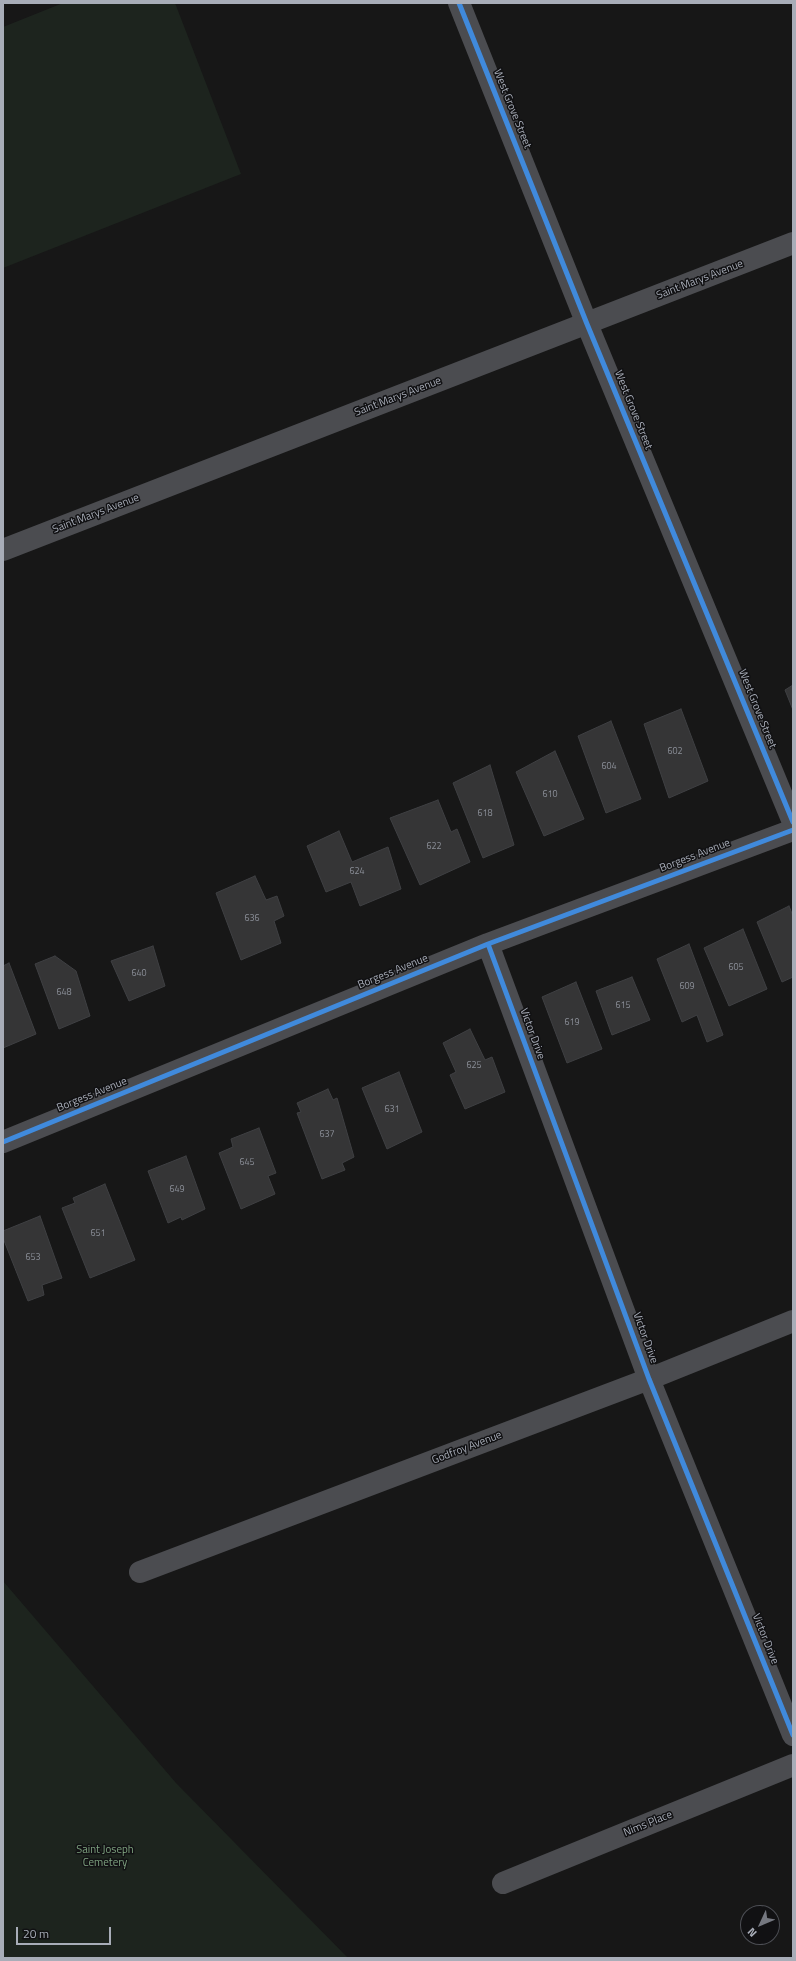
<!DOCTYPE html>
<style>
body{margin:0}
#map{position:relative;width:796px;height:1961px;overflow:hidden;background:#171717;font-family:"Titillium Web",sans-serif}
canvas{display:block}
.frame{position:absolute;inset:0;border:4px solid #a8adb8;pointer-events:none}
.north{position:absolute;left:740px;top:1905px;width:40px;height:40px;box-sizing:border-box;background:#111113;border:1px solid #4d4f55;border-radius:50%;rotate:226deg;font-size:11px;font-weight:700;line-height:16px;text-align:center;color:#a8adb8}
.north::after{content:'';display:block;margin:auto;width:14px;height:18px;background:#757880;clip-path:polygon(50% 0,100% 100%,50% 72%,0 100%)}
.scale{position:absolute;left:16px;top:1927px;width:95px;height:18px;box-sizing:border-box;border:2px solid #a8adb8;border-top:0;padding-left:5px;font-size:12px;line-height:14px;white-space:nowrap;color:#a8adb8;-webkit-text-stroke:3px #111113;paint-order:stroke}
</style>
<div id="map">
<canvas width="796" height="1961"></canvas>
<div class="frame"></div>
<div class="north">N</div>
<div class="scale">20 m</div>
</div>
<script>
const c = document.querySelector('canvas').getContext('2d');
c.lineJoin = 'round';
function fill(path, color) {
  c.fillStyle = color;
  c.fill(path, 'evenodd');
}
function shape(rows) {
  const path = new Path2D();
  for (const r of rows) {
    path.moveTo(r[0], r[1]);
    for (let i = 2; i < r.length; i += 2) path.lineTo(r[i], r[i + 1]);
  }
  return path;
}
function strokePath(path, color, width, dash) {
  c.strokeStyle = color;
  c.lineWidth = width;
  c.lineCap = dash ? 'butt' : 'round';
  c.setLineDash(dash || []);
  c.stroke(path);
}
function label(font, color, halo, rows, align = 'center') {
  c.font = font + ' "Titillium Web",sans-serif';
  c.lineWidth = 3;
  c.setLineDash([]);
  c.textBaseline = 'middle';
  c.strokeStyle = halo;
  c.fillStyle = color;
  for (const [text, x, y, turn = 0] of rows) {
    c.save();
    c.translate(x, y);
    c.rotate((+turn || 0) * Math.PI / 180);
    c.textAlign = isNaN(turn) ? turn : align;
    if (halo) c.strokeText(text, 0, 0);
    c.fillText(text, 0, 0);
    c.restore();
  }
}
fill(shape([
 [63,3,175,3,241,174,3,268,3,27],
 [3,1581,176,1783,348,1958,3,1958]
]), '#1d241e');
const building = shape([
 [793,685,793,710,785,690,793,685],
 [681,709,708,781,669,798,644,724,681,709],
 [611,721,641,799,606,813,578,736,611,721],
 [555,751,584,819,544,836,516,772,555,751],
 [490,765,514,845,483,858,453,783,490,765],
 [438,800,451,832,457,829,470,862,420,885,390,818,438,800],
 [339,831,352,862,388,847,401,889,360,906,351,882,326,892,307,846,339,831],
 [255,876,266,900,277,896,284,916,274,921,281,943,241,960,216,893,255,876],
 [789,906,793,916,793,977,782,982,757,922,789,906],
 [743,929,767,989,729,1006,704,948,743,929],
 [689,944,723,1035,707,1042,697,1015,682,1022,657,959,689,944],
 [153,946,165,986,129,1001,111,961,153,946],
 [55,956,76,971,90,1016,59,1029,35,964,55,956],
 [9,963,36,1034,3,1048,3,966,9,963],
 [632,977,650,1020,612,1035,596,991,632,977],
 [576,982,602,1049,567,1063,542,997,576,982],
 [470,1029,485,1060,492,1057,505,1092,465,1109,450,1075,456,1072,443,1043,470,1029],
 [399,1072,422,1132,387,1149,362,1088,399,1072],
 [328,1089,333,1100,337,1098,354,1157,342,1163,345,1170,322,1179,297,1113,301,1112,297,1103,328,1089],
 [259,1128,276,1173,268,1176,275,1194,241,1209,219,1153,233,1147,231,1139,259,1128],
 [186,1156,205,1209,182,1220,181,1217,168,1223,148,1171,186,1156],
 [105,1184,135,1260,90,1278,62,1208,75,1203,73,1198,105,1184],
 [40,1216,62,1278,42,1285,44,1295,28,1301,3,1238,3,1231,40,1216]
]);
fill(building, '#353536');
strokePath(building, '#3f4043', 1);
strokePath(shape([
 [459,3,587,324,793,822],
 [3,550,793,243],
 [488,944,649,1379,793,1735],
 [3,1142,488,944,793,830],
 [140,1572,649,1379,793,1321],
 [503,1883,793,1765]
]), '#4b4c50', 22);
strokePath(shape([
 [459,3,587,324,793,822],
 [488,944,649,1379,793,1735],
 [3,1142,488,944,793,830]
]), '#408adc', 5);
label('9px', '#8b8f98', null, [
 ["602",675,752],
 ["604",609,767],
 ["610",550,795],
 ["618",485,814],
 ["622",434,847],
 ["624",357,872],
 ["636",252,919],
 ["605",736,968],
 ["640",139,974],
 ["609",687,987],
 ["648",64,993],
 ["615",623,1006],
 ["619",572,1023],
 ["625",474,1066],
 ["631",392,1110],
 ["637",327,1135],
 ["645",247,1163],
 ["649",177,1190],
 ["651",98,1234],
 ["653",33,1258]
]);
label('11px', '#a8adb8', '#111113', [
 ["West Grove Street",512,109,68],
 ["Saint Marys Avenue",700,280,-21],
 ["Saint Marys Avenue",398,397,-21],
 ["West Grove Street",633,410,68],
 ["Saint Marys Avenue",96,514,-21],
 ["West Grove Street",757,709,68],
 ["Borgess Avenue",695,856,-21],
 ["Borgess Avenue",393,972,-22],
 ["Victor Drive",532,1034,70],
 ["Borgess Avenue",92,1095,-22],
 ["Victor Drive",645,1338,70],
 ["Godfroy Avenue",467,1448,-21],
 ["Victor Drive",765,1639,68],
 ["Nims Place",648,1824,-22]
]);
label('11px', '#7fa381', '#111113', [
 ["Saint Joseph",105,1850],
 ["Cemetery",105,1863]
]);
</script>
